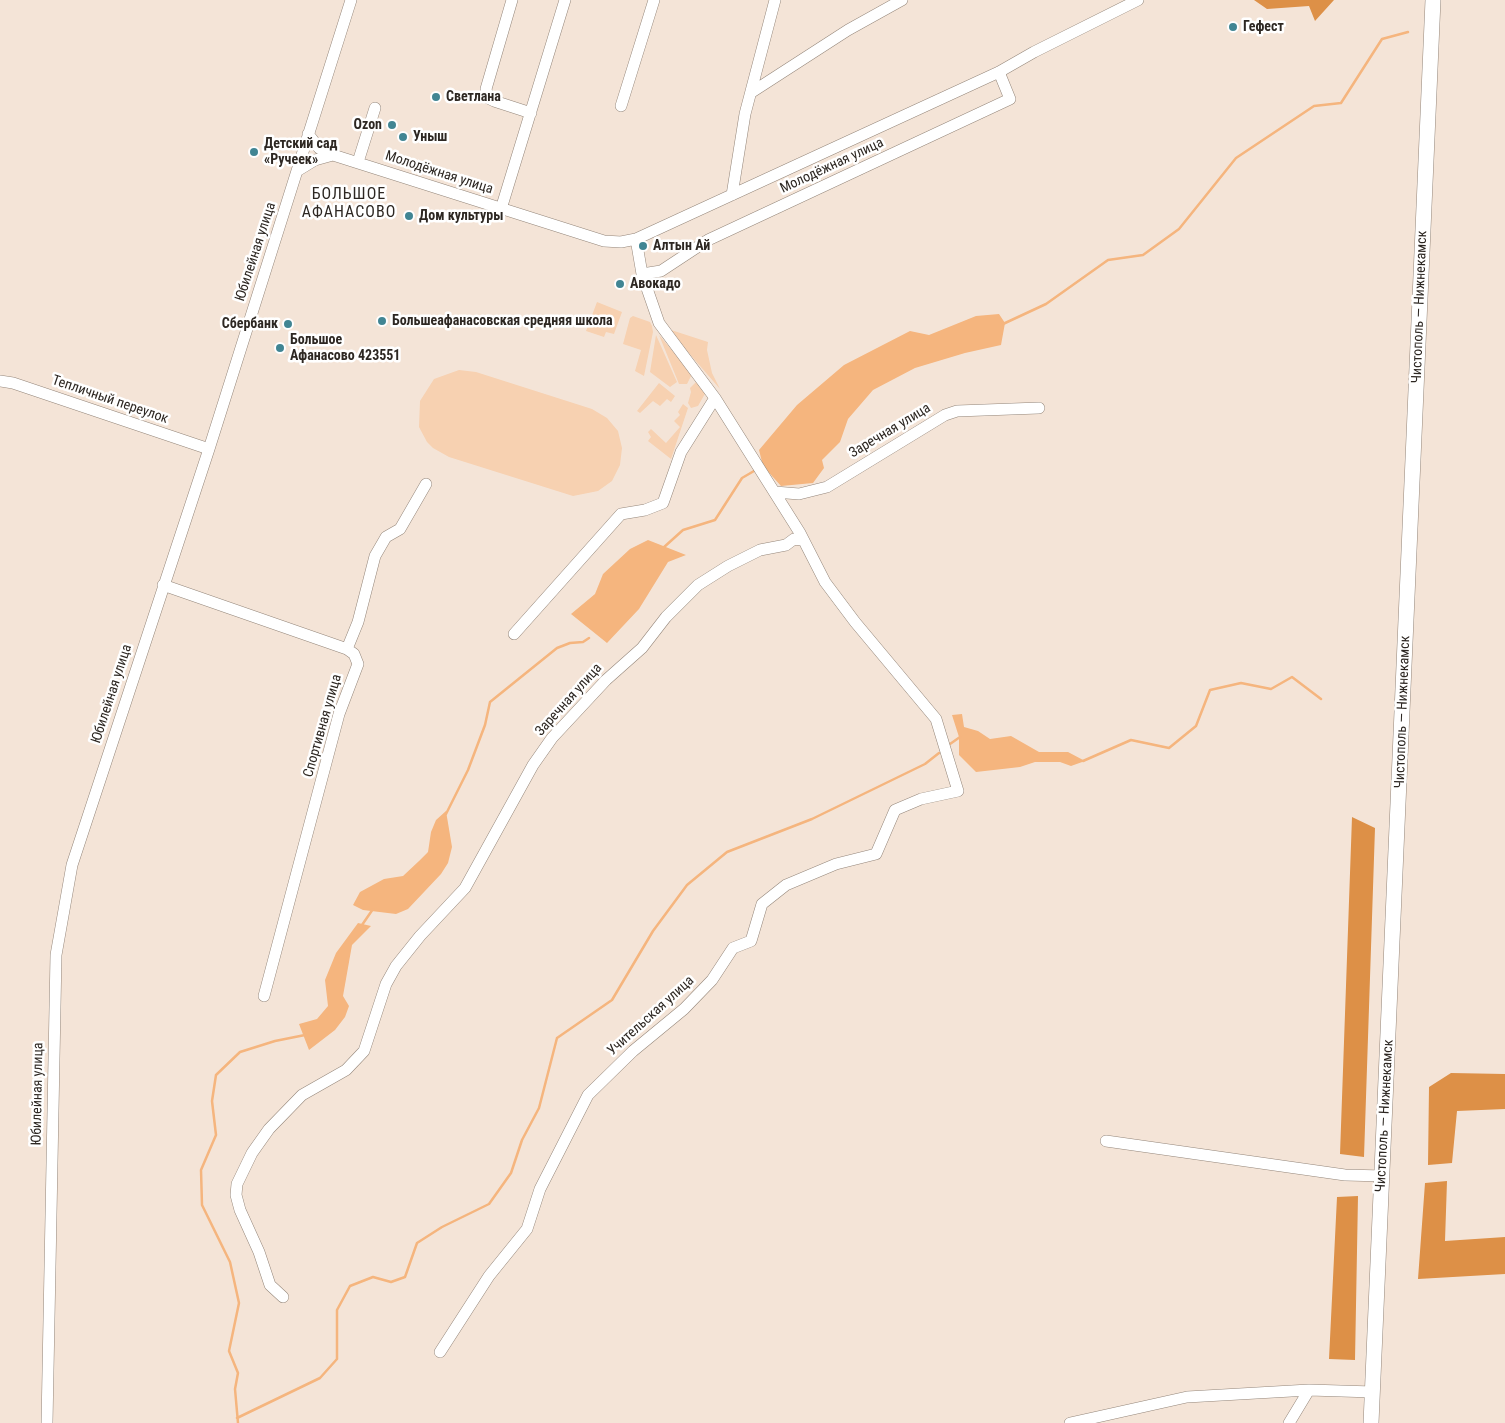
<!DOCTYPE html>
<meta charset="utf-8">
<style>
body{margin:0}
canvas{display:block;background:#f4e4d7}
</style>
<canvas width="1505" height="1423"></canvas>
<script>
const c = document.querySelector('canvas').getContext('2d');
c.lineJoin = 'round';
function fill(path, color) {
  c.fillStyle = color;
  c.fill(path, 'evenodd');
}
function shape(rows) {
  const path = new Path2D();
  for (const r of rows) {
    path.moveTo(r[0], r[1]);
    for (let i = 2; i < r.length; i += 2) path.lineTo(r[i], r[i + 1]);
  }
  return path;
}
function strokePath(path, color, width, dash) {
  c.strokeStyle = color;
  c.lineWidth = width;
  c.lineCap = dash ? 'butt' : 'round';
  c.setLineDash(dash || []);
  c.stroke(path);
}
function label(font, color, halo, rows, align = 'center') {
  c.font = font + ' "Roboto Condensed",sans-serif';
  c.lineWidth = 5;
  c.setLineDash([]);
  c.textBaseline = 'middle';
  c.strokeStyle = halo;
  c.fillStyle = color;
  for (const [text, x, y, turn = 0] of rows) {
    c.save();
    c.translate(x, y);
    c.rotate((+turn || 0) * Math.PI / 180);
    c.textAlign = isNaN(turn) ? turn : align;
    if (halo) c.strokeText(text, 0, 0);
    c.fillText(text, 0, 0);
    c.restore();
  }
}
fill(shape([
 [597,302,622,312,614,334,606,332,604,337,586,331],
 [633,316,650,322,652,326,653,332,644,376,635,371,641,350,623,344,630,318],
 [668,329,708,342,707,350,712,373,720,389],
 [656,335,677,382,670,387,650,372],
 [659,335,692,374,687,384,679,384],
 [459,370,476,372,592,409,607,418,618,431,622,448,620,465,612,481,598,491,573,496,449,457,433,448,427,442,419,427,420,401,434,379],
 [696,382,706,392,698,406,691,408,688,403,691,392,690,388],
 [659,383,675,396,671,402,667,399,660,406,653,401,640,413,637,411],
 [683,404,688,408,671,459,648,441,651,437,648,432,651,429,666,443,680,427,674,421,680,415,678,412]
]), '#f7d1b1');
fill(shape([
 [1254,0,1334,0,1315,21,1309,6,1267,9],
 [1352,817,1375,828,1364,1157,1340,1154],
 [1451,1073,1505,1074,1505,1109,1457,1111,1452,1163,1428,1165,1429,1087],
 [1447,1181,1445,1241,1505,1237,1505,1274,1418,1279,1425,1183],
 [1358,1196,1355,1360,1329,1359,1337,1197]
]), '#dd9047');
fill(shape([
 [999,314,1005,323,1001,345,965,353,915,368,873,390,848,419,840,442,822,460,824,468,813,483,781,486,763,466,759,450,797,405,844,365,910,331,929,335,976,316],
 [648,540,686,555,668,562,639,609,607,643,571,614,595,594,603,574,630,549],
 [962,714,964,727,978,731,990,739,1011,736,1039,752,1068,752,1085,761,1071,766,1060,762,1035,762,1020,767,976,772,959,755,959,737,952,715],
 [446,811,452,847,448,863,441,874,408,909,396,914,363,910,353,905,360,892,384,879,403,876,419,861,428,852,431,832,436,820],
 [358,923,371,926,352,945,343,996,349,1006,345,1017,335,1030,309,1050,299,1024,317,1019,328,1006,325,980,336,953]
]), '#f5b57e');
strokePath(shape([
 [1003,324,1046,304,1108,260,1143,255,1179,229,1236,158,1314,106,1341,103,1382,39,1408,32],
 [663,548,683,530,715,520,742,478,754,471],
 [950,744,960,737],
 [1083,761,1131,740,1169,748,1196,726,1210,690,1241,683,1271,689,1292,677,1321,699],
 [446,814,468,770,485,725,490,702,557,648,570,643,583,642,589,638],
 [362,925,373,909],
 [237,1418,320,1378,337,1359,337,1310,350,1286,373,1277,391,1282,405,1277,417,1243,442,1227,489,1204,511,1173,522,1140,539,1108,557,1038,612,1000,653,931,687,885,727,852,812,819,925,764,939,753],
 [238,1423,235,1389,238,1373,229,1351,239,1303,230,1262,202,1205,201,1170,216,1135,212,1101,216,1075,240,1052,275,1041,305,1035]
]), '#f5b57e', 2.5);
const minor = shape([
 [512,0,486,89,488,98,494,101,531,113],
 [752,92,848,30,902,0],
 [621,106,654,0],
 [308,134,319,148,333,155],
 [358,162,375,108],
 [297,171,315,160,333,155,604,241,621,242,636,239,999,72,1034,52,1138,0],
 [732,195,745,114,775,0],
 [501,209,565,0],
 [642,274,661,271,708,240,1010,99,999,72],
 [0,381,13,383,209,449],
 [775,492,799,494,827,487,945,415,957,411,1039,408],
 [163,585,347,649,354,654,358,664,339,714,264,996],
 [514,634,621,514,645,510,663,503,681,452,715,398],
 [347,649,358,622,375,556,386,537,400,529,426,484],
 [1106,1141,1345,1175,1383,1176],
 [283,1297,270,1285,259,1252,240,1210,236,1195,237,1184,252,1153,269,1129,302,1095,346,1070,364,1051,386,984,396,966,420,936,465,888,533,765,552,738,606,680,642,648,666,617,698,585,728,566,760,550,786,545,794,539,802,540],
 [440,1352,489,1276,527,1229,540,1189,588,1095,633,1051,684,1009,712,980,733,948,751,941,762,904,786,885,836,864,876,854,895,810,921,799,958,791,936,719,855,622,825,582,800,533,715,398,659,323,642,274,636,239],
 [47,1423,56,955,72,865,209,449,351,0],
 [1070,1423,1187,1397,1309,1390,1373,1392],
 [1289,1423,1309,1390]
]);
const major = shape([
 [1371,1423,1433,0]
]);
strokePath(minor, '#94867a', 12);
strokePath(major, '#94867a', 16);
strokePath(minor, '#fff', 11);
strokePath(major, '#fff', 15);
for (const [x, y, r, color] of [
 [1233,27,5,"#418593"],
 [436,97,5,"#418593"],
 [392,125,5,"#418593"],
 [403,137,5,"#418593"],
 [254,152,5,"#418593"],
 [409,216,5,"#418593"],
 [643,246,5,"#418593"],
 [620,284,5,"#418593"],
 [382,321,5,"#418593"],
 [288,324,5,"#418593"],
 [280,348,5,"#418593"]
]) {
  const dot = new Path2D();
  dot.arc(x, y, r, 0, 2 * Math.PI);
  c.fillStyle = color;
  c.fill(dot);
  strokePath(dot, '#fff', 2);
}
label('bold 14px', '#2d2722', '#fff', [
 ["Гефест",1243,27],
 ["Светлана",446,97],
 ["Ozon",382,125,"right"],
 ["Уныш",413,137],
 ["Детский сад",264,144],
 ["«Ручеек»",264,160],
 ["Дом культуры",419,216],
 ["Алтын Ай",653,246],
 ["Авокадо",630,284],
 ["Большеафанасовская средняя школа",392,321],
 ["Сбербанк",278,324,"right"],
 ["Большое",290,340],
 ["Афанасово 423551",290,356]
], 'left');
label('14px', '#2d2722', '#fff', [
 ["Молодёжная улица",832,166,-25],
 ["Молодёжная улица",439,173,18],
 ["Юбилейная улица",256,252,-72],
 ["Чистополь — Нижнекамск",1420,307,-88],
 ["Тепличный переулок",110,400,19],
 ["Заречная улица",890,431,-31],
 ["Юбилейная улица",112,694,-72],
 ["Заречная улица",569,700,-48],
 ["Чистополь — Нижнекамск",1403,712,-88],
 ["Спортивная улица",323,726,-74],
 ["Учительская улица",651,1016,-42],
 ["Юбилейная улица",38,1094,-89],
 ["Чистополь — Нижнекамск",1385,1116,-87]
]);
c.letterSpacing = '1px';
label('16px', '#2d2722', '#fff', [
 ["БОЛЬШОЕ",349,195],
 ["АФАНАСОВО",349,213]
]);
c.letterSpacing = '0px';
</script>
